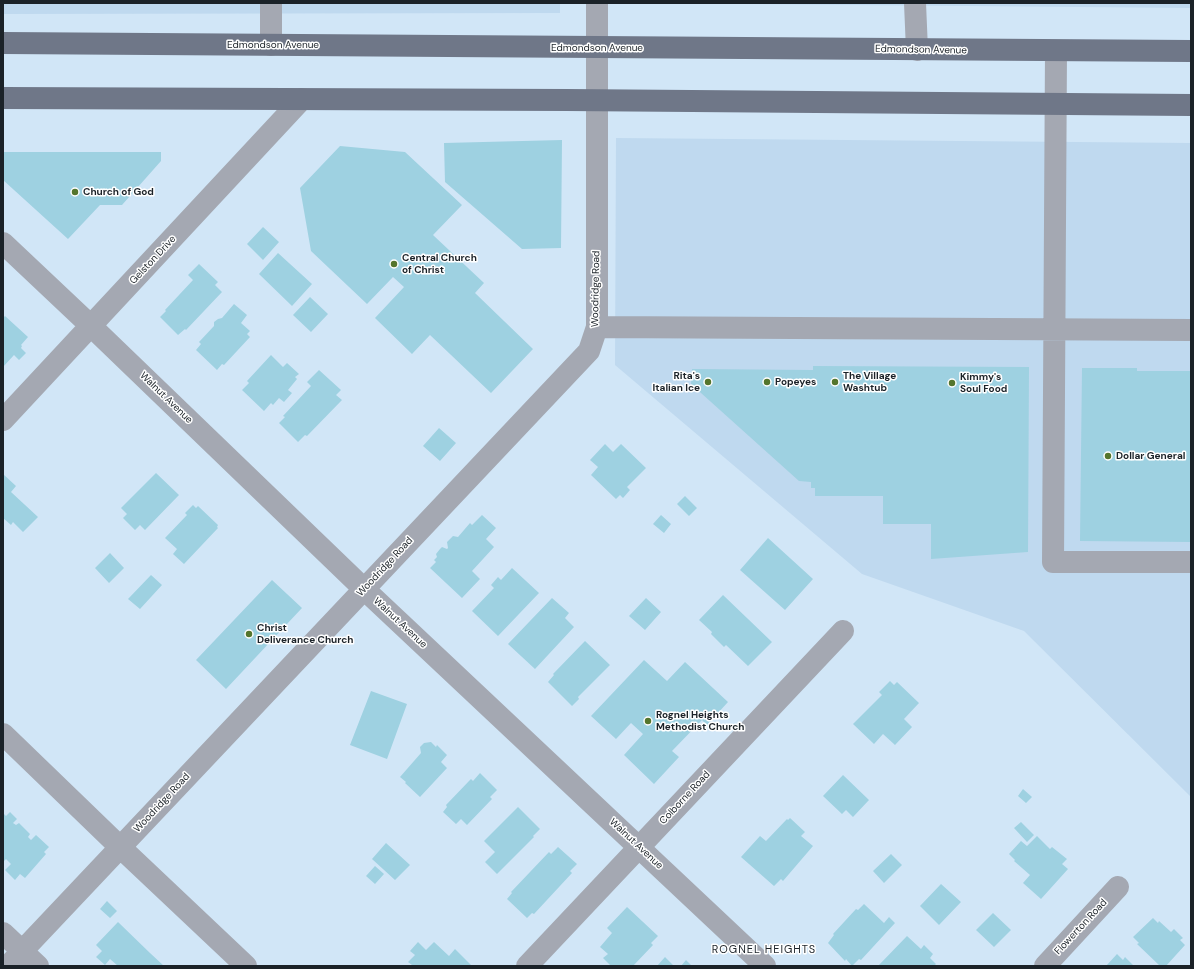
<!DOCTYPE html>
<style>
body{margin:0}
#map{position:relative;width:1194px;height:969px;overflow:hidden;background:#d1e6f7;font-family:"DM Sans",sans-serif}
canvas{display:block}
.frame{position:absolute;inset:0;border:4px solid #1b2228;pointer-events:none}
</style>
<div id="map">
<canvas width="1194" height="969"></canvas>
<div class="frame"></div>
</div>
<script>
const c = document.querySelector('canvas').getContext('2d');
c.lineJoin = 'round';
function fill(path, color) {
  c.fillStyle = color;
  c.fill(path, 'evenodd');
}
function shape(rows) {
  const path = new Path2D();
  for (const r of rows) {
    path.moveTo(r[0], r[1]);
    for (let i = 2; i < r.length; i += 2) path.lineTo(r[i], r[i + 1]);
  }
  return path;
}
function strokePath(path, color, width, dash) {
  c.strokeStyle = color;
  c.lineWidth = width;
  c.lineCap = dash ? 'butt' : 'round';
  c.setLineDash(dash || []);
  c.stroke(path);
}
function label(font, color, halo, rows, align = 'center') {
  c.font = font + ' "DM Sans",sans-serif';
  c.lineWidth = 3;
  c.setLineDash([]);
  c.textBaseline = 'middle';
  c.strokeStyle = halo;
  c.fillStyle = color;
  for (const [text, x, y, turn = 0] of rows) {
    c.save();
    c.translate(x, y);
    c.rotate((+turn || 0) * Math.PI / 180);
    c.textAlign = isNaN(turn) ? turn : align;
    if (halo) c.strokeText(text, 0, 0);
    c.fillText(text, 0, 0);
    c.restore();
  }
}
fill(shape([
 [3,3,560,3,560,13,3,14],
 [632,3,1191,3,1191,8],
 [616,138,1191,143,1191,797,1024,631,862,574,615,365]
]), '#bfd9ef');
fill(shape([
 [562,140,561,248,522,249,445,182,444,143],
 [340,146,405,152,462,205,433,235,484,283,475,293,533,349,491,393,430,335,412,354,375,318,404,287,393,277,367,304,311,251,300,188],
 [3,152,161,152,161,161,122,205,100,205,68,239,3,180],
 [263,227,279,242,263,260,247,244],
 [278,253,312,284,292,306,259,274],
 [199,264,218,282,215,285,222,292,186,330,185,329,178,335,160,317,166,311,165,310,193,280,188,275],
 [310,297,328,314,311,332,293,315],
 [234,304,247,315,241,323,250,331,247,334,250,337,224,365,222,364,217,370,196,350,201,344,199,342,214,326,214,322,218,319,222,318],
 [5,316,28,337,21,345,22,346,21,348,26,353,19,360,14,355,3,367,3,318],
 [271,355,283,367,287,363,299,374,295,377,297,379,288,390,292,393,284,402,279,398,273,405,271,403,264,411,242,390,249,383,247,381],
 [813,366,1029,367,1028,552,931,559,931,524,883,524,883,496,815,496,815,488,811,488,811,482,799,481,691,384,692,369,813,370],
 [1082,368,1137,368,1137,371,1191,371,1191,542,1080,541],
 [319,370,341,390,336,395,342,400,307,436,305,435,298,442,279,423,285,417,283,416,311,386,307,382],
 [439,428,456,443,440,461,423,446],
 [605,444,613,452,621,444,646,468,627,487,630,490,623,498,620,495,616,499,591,475,598,467,590,460],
 [156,473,179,495,145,530,140,525,135,530,123,518,127,514,121,508],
 [3,474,16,486,11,492,38,517,23,532,13,522,11,525,3,518],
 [685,496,697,508,689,516,677,504],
 [193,505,196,508,198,506,218,525,217,527,218,528,184,564,173,554,177,549,165,538,187,515,185,513],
 [482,515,496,528,486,539,494,547,472,571,480,579,462,598,430,568,436,562,434,560,437,557,436,554,440,549,442,547,447,549,448,548,447,542,453,536,458,537,470,523,472,525],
 [661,515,671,524,664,533,653,524],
 [768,538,813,579,785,610,740,570],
 [110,553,124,568,109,583,95,568],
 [512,568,539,593,498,636,472,611,494,588,491,585,498,577,501,580],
 [151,575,162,585,140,609,128,599],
 [272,580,302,608,226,689,196,660],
 [723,595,772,642,748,666,726,645,724,647,711,634,712,632,699,620],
 [552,598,569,613,565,618,574,627,535,669,508,644],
 [646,598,661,612,645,630,629,616],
 [585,641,610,665,578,697,579,699,572,706,548,682,554,675,553,674],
 [644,660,667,681,685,662,728,702,707,725,702,720,672,751,679,757,654,784,624,755,643,734,631,723,616,739,591,716],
 [890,681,894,685,897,682,919,703,904,719,912,727,895,745,883,734,874,744,853,724,882,695,879,692],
 [371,691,407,704,387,759,350,745],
 [431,742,436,747,437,745,447,755,441,762,447,768,420,797,405,783,406,782,400,777,421,753,420,747,424,743],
 [480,773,497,790,490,797,492,799,467,825,461,819,456,824,443,812,447,807,446,805,469,781,471,779,473,781],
 [843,775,869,800,853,817,846,810,842,814,823,796],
 [1023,789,1032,797,1026,803,1018,796],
 [518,807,540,829,533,836,534,837,497,874,485,862,495,852,484,841],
 [10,812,17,819,13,823,16,825,19,823,30,834,28,837,31,840,36,835,49,847,44,852,46,854,25,878,20,874,15,880,5,870,11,864,6,859,3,862,3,813,6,816],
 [790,818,805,832,801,836,813,846,783,881,781,879,774,886,741,857,760,836,766,841,787,819,788,820],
 [1021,822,1034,835,1027,842,1014,828],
 [1037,836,1050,849,1052,847,1067,859,1062,864,1068,869,1041,899,1023,883,1030,875,1014,861,1015,860,1009,854,1021,841,1027,846],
 [386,843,410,865,395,880,372,859],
 [558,847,577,864,570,871,572,873,534,914,532,913,527,918,507,899,512,893,511,892,549,852,551,854],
 [891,854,902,865,884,883,873,871],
 [375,866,384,874,375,884,366,876],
 [941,884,961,902,939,925,920,906],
 [107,901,117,911,110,918,100,909],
 [864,904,884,923,889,917,895,923,861,960,859,959,852,966,846,959,845,961,828,943,834,935,833,934,856,909,858,910],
 [627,907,658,936,651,943,653,945,633,966,611,966,603,958,608,954,600,947,612,933,607,928],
 [993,913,1011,930,994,947,976,930],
 [1153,918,1158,923,1159,921,1171,932,1174,929,1183,938,1180,940,1185,945,1166,966,1160,966,1137,944,1139,943,1133,937],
 [118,922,150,953,164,966,118,966,110,959,105,965,96,957,102,951,96,945],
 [907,936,921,949,924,945,933,954,930,958,936,964,934,966,878,966],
 [418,942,426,950,434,942,449,956,455,949,472,966,411,966,412,965,408,962,415,955,410,951],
 [1117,954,1123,960,1125,957,1134,966,1106,966],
 [665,957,674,966,657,966],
 [686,960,692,966,681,966]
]), '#9ed1e1');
strokePath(shape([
 [915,3,917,50],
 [271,45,271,3],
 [1056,51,1053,562,1191,562],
 [3,243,91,326,364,589,765,966],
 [597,327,1191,330],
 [3,420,302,99],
 [3,734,120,847,246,966],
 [3,933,38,966],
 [8,966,589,351,597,327,597,3],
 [527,966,843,631],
 [1045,966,1118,887]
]), '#a4a8b2', 22);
strokePath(shape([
 [3,43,1191,51],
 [3,98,567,100,1191,105]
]), '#6f7788', 22);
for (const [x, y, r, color] of [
 [75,192,4,"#54752d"],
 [394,264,4,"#54752d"],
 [708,382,4,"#54752d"],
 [767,382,4,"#54752d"],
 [835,382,4,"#54752d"],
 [952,383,4,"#54752d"],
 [1108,456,4,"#54752d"],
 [249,634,4,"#54752d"],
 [648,721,4,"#54752d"]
]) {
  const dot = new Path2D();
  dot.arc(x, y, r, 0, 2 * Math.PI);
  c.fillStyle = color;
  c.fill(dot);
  strokePath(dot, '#fff', 1.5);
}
label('10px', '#1b2228', '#fff', [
 ["Edmondson Avenue",273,45],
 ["Edmondson Avenue",597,48],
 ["Edmondson Avenue",921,50,1],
 ["Gelston Drive",153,260,-47],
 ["Woodridge Road",596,289,-89],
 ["Walnut Avenue",166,398,44],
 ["Woodridge Road",385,567,-47],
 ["Walnut Avenue",400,623,43],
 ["Colborne Road",685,798,-47],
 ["Woodridge Road",162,803,-47],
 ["Walnut Avenue",636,844,43],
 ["Flowerton Road",1081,927,-47]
]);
label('bold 10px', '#1b2228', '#fff', [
 ["Church of God",83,192],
 ["Central Church",402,258],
 ["of Christ",402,270],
 ["Rita's",700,376,"right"],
 ["Italian Ice",700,388,"right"],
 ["The Village",843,376],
 ["Washtub",843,388],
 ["Kimmy's",960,377],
 ["Soul Food",960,389],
 ["Popeyes",775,382],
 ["Dollar General",1116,456],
 ["Christ",257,628],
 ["Deliverance Church",257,640],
 ["Rognel Heights",656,715],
 ["Methodist Church",656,727]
], 'left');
c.letterSpacing = '1px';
label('11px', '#1b2228', '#fff', [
 ["ROGNEL HEIGHTS",764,950]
]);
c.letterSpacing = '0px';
</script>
